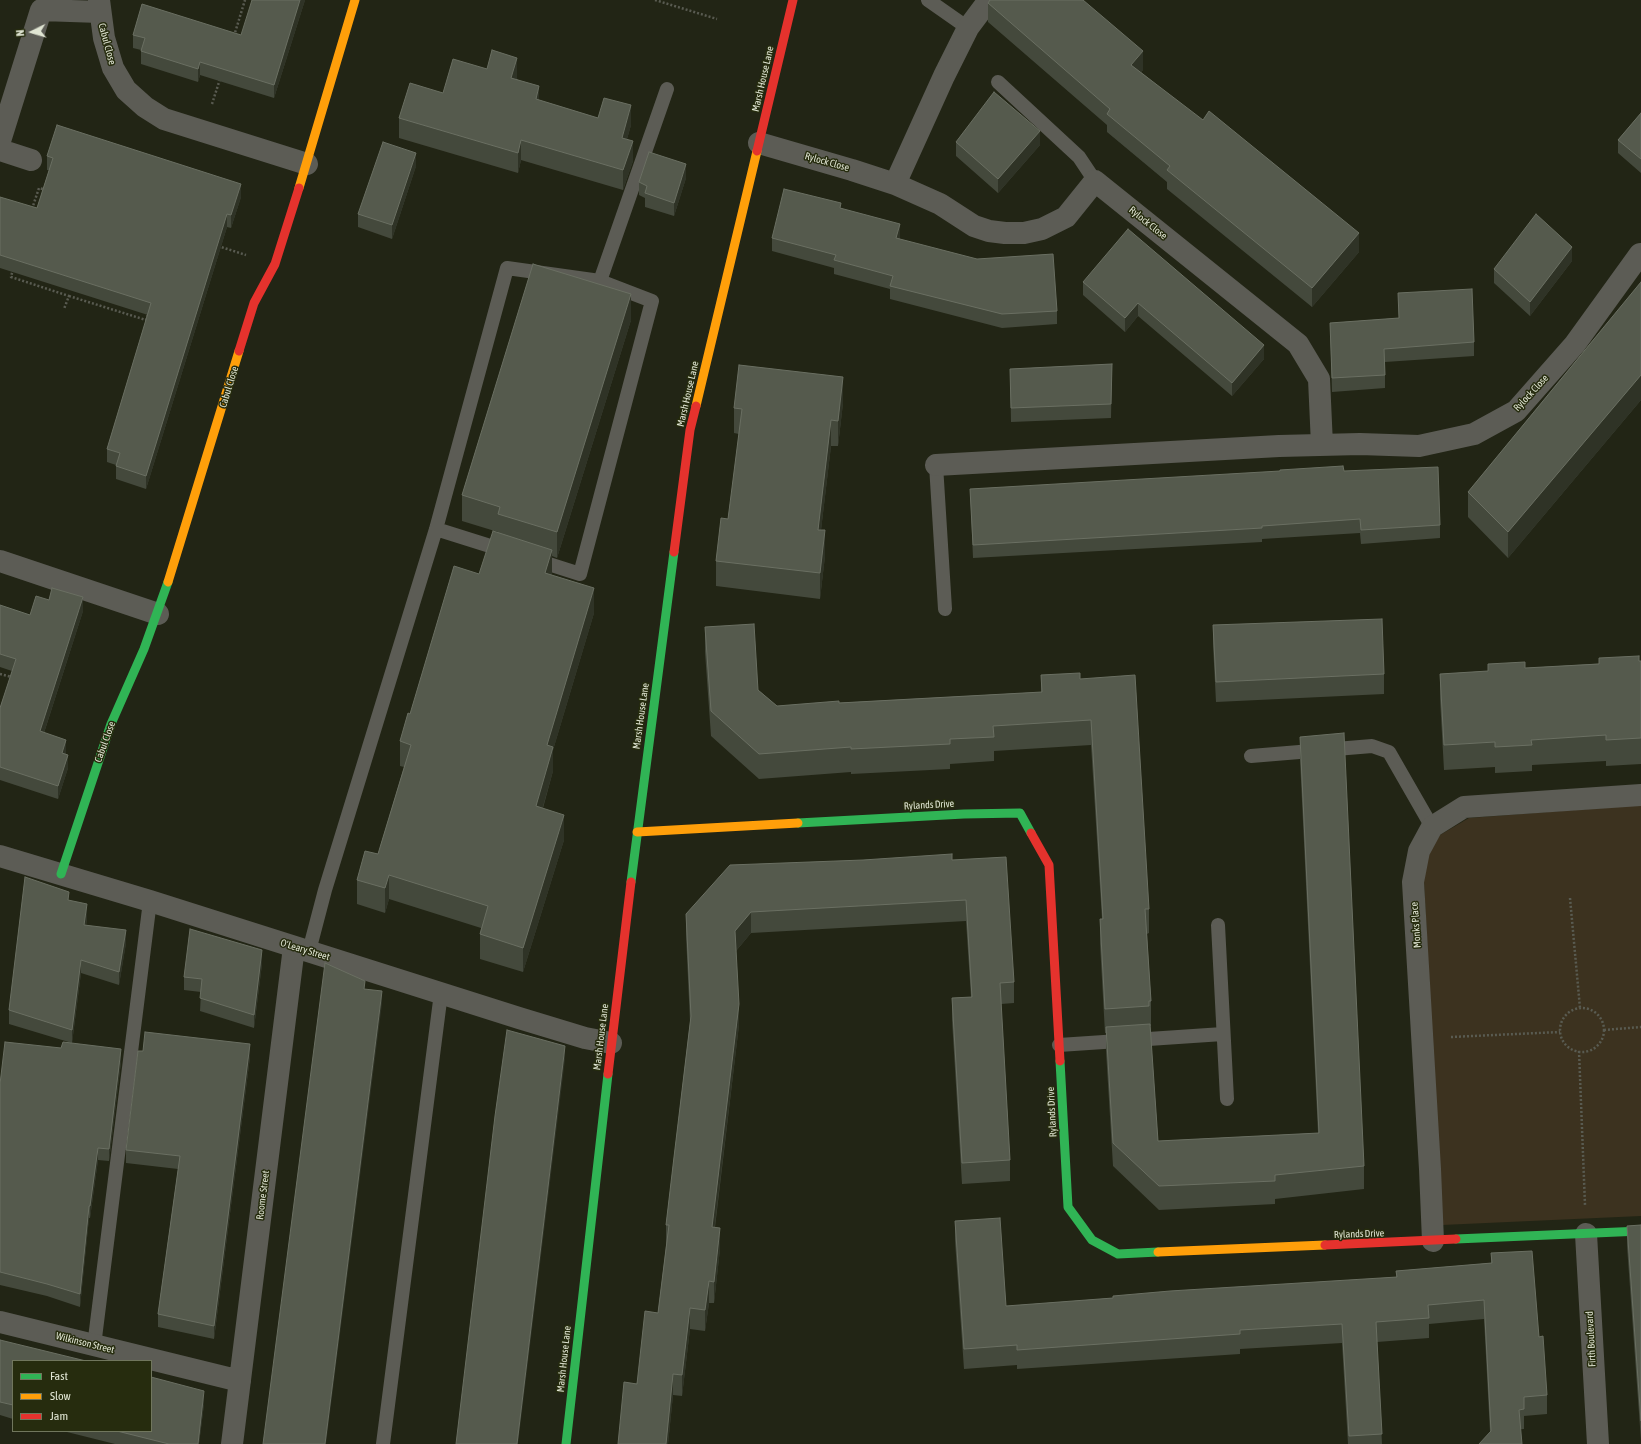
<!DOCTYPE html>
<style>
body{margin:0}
#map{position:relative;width:1641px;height:1444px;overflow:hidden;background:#222515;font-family:"Asap Condensed",sans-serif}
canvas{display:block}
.legend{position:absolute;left:12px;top:1360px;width:140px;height:72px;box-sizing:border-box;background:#262c0e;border:1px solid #70765d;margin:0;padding:5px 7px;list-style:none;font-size:12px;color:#e0e5d3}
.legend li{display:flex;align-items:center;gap:8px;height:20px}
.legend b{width:20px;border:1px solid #70765d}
.north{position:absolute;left:12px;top:12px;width:40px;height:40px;-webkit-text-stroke:3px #262c0e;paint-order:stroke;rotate:265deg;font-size:11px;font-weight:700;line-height:16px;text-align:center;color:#e0e5d3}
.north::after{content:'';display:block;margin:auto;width:14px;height:18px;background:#e0e5d3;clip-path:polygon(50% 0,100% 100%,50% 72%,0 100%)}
</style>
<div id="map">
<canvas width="1641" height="1444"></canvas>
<ul class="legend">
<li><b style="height:5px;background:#30b455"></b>Fast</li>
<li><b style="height:5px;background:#ff9f0a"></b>Slow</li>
<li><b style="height:5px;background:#e5322d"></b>Jam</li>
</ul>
<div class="north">N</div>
</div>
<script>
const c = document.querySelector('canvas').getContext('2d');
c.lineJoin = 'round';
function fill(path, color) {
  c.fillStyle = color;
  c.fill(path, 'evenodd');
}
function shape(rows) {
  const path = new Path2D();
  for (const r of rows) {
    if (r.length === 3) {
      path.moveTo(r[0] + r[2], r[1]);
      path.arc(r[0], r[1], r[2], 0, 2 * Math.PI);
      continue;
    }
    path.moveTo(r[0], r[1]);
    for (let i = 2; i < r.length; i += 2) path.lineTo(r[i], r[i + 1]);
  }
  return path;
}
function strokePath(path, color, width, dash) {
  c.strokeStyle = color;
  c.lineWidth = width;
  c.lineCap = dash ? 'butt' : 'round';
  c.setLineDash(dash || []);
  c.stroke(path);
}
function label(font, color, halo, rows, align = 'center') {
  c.font = font + ' "Asap Condensed",sans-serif';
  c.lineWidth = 3;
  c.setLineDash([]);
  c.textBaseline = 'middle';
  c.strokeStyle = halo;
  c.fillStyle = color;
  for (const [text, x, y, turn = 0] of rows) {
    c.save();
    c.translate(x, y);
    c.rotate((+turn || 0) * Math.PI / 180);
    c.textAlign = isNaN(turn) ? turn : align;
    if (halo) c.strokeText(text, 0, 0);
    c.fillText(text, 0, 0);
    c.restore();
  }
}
fill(shape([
 [1641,805,1641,1216,1442,1225,1424,881,1428,853,1440,835,1469,818]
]), '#3c321f');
strokePath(shape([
 [655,0,717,19],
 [234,36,245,0],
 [212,104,220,79],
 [32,209,39,188,46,190],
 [218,246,246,255],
 [13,269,11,277,69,296,64,309],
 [69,296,146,320,149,312],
 [0,674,12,677],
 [1570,898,1580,1008],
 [1582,1030,22],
 [1604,1030,1641,1027],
 [1451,1037,1560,1032],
 [1579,1051,1585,1205]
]), '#595b51', 2.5, [2, 2]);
strokePath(shape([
 [928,0,968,28],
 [998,82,1079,157,1095,181],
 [936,465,945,609],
 [436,529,506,551],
 [533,559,580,574,652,301,600,281],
 [1251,756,1372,746,1389,752,1432,827],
 [1218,925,1227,1099],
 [309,951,325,890,436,529,507,268,600,281,667,89],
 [1059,1045,1223,1034],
 [94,1346,150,901],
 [383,1444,441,993]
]), '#5c5c55', 14);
strokePath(shape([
 [99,0,104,38,113,68,126,90,145,107,164,119,307,164],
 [0,141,41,10,100,12],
 [759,143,852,170,895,184,940,204,974,226,989,231,1005,233,1024,233,1042,229,1066,217,1095,181,1298,344,1319,379,1322,445],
 [0,150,31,160],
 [895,184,944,76,968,28,989,0],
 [936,465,1279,446,1360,444,1419,446,1474,434,1516,411,1575,344,1640,254],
 [0,561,158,614],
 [0,856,150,901,519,1018,585,1038,611,1043],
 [1586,1234,1598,1444],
 [1433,1241,1430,1169,1413,882,1419,851,1432,827,1464,807,1641,795],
 [0,1322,240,1381],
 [232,1444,294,947]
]), '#5c5c55', 22);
strokePath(shape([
 [798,823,964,814,1020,813,1031,833],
 [61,874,111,724,144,649,168,582],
 [631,882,674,552],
 [1060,1061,1068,1207,1092,1240,1118,1254,1158,1252],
 [1456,1239,1641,1231],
 [566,1444,608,1074]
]), '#30b455', 9);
strokePath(shape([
 [299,188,355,0],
 [696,406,757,151],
 [168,582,239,351],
 [637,832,798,823],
 [1158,1252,1325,1245]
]), '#ff9f0a', 9);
strokePath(shape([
 [757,151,793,0],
 [239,351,254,303,275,264,299,188],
 [674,552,690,430,696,406],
 [1031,833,1049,865,1060,1061],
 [608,1074,631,882],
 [1325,1245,1456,1239]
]), '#e5322d', 9);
fill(shape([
 [305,0,274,98,200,75,198,82,141,64,141,50,133,48,133,35,241,35],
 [988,3,1143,70,1141,72,1359,252,1312,307,1167,189,1167,182,1107,132,1107,125,988,22],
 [517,78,517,79,539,100,598,118,631,125,627,139,633,161,623,190,521,160,518,173,399,138,399,118,443,93],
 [1641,113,1641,173,1618,153,1618,140],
 [956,142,1040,145,998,193,956,156],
 [47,156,241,197,231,228,227,227,146,489,116,479,116,465,107,462,107,449,148,315,0,268,0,197,37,208,49,170,47,170],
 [416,166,392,239,358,227,358,214],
 [686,178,674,216,645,207,645,198,639,195,639,182],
 [841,208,900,237,900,239,1057,311,1057,324,1002,328,890,299,890,289,834,274,834,268,772,251,772,238],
 [1572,261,1530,316,1494,283,1494,269],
 [1083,282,1264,345,1264,359,1232,396,1138,316,1125,332,1083,295],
 [1641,282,1641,400,1508,558,1468,517,1468,492],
 [1398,293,1474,342,1474,356,1385,362,1385,388,1332,392,1330,323,1399,318],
 [631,320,557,558,552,556,552,575,594,613,553,750,553,771,543,808,564,840,523,972,480,959,480,934,481,928,389,899,385,913,357,904,357,880,378,854,404,767,400,766,400,741,410,714,479,574,498,533,498,532,462,521,462,495],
 [1112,364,1111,418,1011,422,1010,369],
 [843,403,838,446,831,446,821,530,825,556,820,599,716,586,716,561,728,519,739,434,734,433,734,408],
 [1344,471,1440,525,1440,538,1361,544,1360,533,1262,539,1262,542,973,558,970,489],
 [0,605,30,615,83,611,44,733,66,754,68,768,58,799,0,780,0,708,12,671,0,667],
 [1213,625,1384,674,1384,694,1216,702,1213,645],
 [705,627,758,690,777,706,1041,692,1041,675,1080,679,1149,909,1149,933,1147,934,1151,1001,1151,1026,1150,1026,1158,1141,1318,1133,1300,760,1300,737,1364,1166,1364,1189,1275,1199,1275,1204,1159,1210,1113,1166,1106,1051,1106,1033,1105,1033,1100,944,1100,919,1102,919,1091,745,994,751,994,761,950,764,950,769,851,774,851,772,759,779,711,736,705,652],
 [1641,661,1641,764,1606,766,1606,761,1532,765,1532,771,1495,773,1495,767,1444,770,1440,699,1440,674,1488,671,1488,664,1525,668],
 [952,860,1014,982,1014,1003,1001,1004,1010,1160,1010,1181,962,1184,952,1020,952,998,971,997,966,921,751,933,736,951,739,1025,715,1227,720,1249,714,1303,709,1303,705,1331,690,1329,682,1396,673,1395,668,1444,618,1444,658,1313,666,1246,666,1225,690,1022,686,935,686,914],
 [69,901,87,918,86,926,126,943,119,985,81,973,72,1043,9,1024,9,1010],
 [262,964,254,1028,200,1011,201,992,184,990,184,977],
 [143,1051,250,1057,214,1339,158,1327,158,1314,178,1169,126,1163,126,1150],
 [121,1062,109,1161,98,1160,90,1218,89,1218,80,1307,47,1296,0,1285,0,1084],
 [955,1221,1006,1306,1396,1277,1396,1271,1491,1263,1491,1253,1539,1337,1547,1395,1547,1414,1524,1416,1524,1429,1490,1432,1484,1319,1429,1324,1429,1338,1377,1342,1382,1444,1348,1444,1342,1343,1240,1349,1240,1354,1017,1369,1017,1365,964,1369,955,1241],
 [1641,1225,1641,1441,1627,1246,1627,1226],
 [0,1340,13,1361,13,1419,0,1415],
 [204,1404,199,1444,115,1444,63,1431,151,1431]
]), '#44493c');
fill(shape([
 [300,0,305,0,274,98,274,85],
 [1143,51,1143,70,1131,84,1131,65],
 [517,58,517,78,511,97,511,78],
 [200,62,200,75,198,82,198,69],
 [539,86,539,106,536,99],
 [631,105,631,125,622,157,622,138],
 [1040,131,1040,145,998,193,998,179],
 [521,140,521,160,518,173,518,153],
 [633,141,633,161,623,190,623,170],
 [416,153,416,166,392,239,392,225],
 [686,164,686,178,674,216,674,203],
 [241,184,241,197,231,228,231,215],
 [227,214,227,227,146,489,146,476],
 [900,224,900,237,896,252,896,238],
 [1359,233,1359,252,1312,307,1312,288],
 [1572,247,1572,261,1530,316,1530,302],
 [631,294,631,320,557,558,557,532],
 [1138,303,1138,316,1125,332,1125,318],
 [1264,345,1264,359,1232,396,1232,383],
 [1641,375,1641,400,1508,558,1508,532],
 [843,377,843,403,838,446,838,421],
 [831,420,831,446,818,555,818,530],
 [825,530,825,556,820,599,820,573],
 [552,550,552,574,545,598,545,573],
 [594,588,594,613,553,750,553,771,536,831,536,806,547,745],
 [83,597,83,611,40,745,40,731],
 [66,740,66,754,62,766,62,753],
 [68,755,68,768,58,799,58,786],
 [564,815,564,840,523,972,523,948],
 [389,875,389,899,385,913,385,888],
 [87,904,87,918,84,939,84,925],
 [751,912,751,933,735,952,735,931],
 [126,930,126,943,119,985,119,972],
 [262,950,262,964,254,1028,254,1015],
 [81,960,81,973,72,1043,72,1030],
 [382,991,382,1004,326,1444,325,1444],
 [739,1004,739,1025,712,1248,712,1227],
 [250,1044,250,1057,214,1339,214,1326],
 [565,1046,565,1060,518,1444,517,1444],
 [121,1049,121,1062,109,1161,109,1149],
 [98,1148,98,1160,90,1218,90,1206],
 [89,1206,89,1218,80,1307,80,1294],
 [720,1228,720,1249,714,1303,714,1282],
 [709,1281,709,1303,705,1331,705,1310],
 [690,1308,690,1329,682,1396,682,1375],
 [673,1374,673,1395,668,1444,666,1444],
 [204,1391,204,1404,199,1444,198,1444]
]), '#2f3326');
const building = shape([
 [252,0,300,0,274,85,200,62,198,69,141,51,145,38,133,35,142,4,241,35,252,0],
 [990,0,1083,0,1143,51,1131,65,1203,120,1209,111,1359,233,1312,288,1167,170,1170,166,1107,114,1110,109,988,3,990,0],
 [492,50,517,58,511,78,539,86,536,99,598,118,604,98,631,105,622,138,633,141,623,170,521,140,518,153,399,118,410,83,443,93,453,59,487,69,492,50],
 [994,92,1040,131,998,179,956,142,994,92],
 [1641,113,1641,159,1618,140,1641,113],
 [57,125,241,184,231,215,227,214,146,476,116,466,120,453,107,449,151,303,0,255,0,197,37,208,53,158,47,156,57,125],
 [383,142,416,153,392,225,358,214,383,142],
 [649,152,686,164,674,203,645,193,647,186,639,182,649,152],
 [784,189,841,203,840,208,900,224,896,238,977,259,1053,254,1057,311,1002,314,890,286,893,276,834,260,836,255,772,238,784,189],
 [1536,214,1572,247,1530,302,1494,269,1536,214],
 [1128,229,1264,345,1232,383,1138,303,1125,318,1083,282,1128,229],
 [533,264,631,294,557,532,498,514,500,507,462,495,533,264],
 [1641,282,1641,375,1508,532,1468,492,1641,282],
 [1472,289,1474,342,1384,349,1385,375,1332,378,1330,323,1399,318,1398,293,1472,289],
 [1112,364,1111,404,1011,408,1010,369,1112,364],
 [739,365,843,377,838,421,831,420,818,530,825,530,820,573,716,561,721,518,728,519,742,409,734,408,739,365],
 [1343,466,1344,471,1438,467,1440,525,1361,530,1360,519,1262,526,1262,528,973,545,970,489,1280,471,1280,470,1343,466],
 [493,531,552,550,545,573,594,588,547,745,553,747,536,806,564,815,523,948,480,934,488,906,389,875,385,888,357,880,365,851,378,854,411,745,400,741,408,713,410,714,454,566,479,574,493,531],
 [52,588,83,597,40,731,66,740,62,753,68,755,58,786,0,767,0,708,16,659,0,654,0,605,30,615,36,596,49,600,52,588],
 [1382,619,1384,674,1216,682,1213,625,1382,619],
 [754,624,758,690,777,706,839,701,839,703,1042,692,1041,675,1080,673,1080,679,1135,675,1149,909,1145,909,1151,1001,1149,1001,1149,1006,1105,1009,1100,919,1103,919,1091,720,993,726,994,737,950,739,950,744,851,749,851,747,759,754,711,711,705,627,754,624],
 [1639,656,1639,661,1641,661,1641,738,1606,740,1606,735,1531,740,1532,745,1495,747,1495,742,1444,745,1440,674,1488,671,1488,664,1525,662,1525,668,1599,664,1599,658,1639,656],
 [1344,733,1364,1166,1275,1175,1275,1181,1159,1186,1113,1143,1106,1027,1150,1024,1158,1141,1319,1133,1300,737,1344,733],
 [952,854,952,860,1006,857,1014,982,1000,983,1010,1160,962,1163,952,998,972,997,966,900,751,912,735,931,739,1004,712,1227,720,1228,714,1282,709,1281,705,1310,690,1308,682,1375,673,1374,666,1444,618,1444,624,1382,637,1384,645,1311,658,1313,669,1225,666,1225,674,1157,691,1016,686,914,730,865,863,860,952,854],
 [25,877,69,892,68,900,87,904,84,925,126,930,119,972,81,960,72,1030,9,1010,25,877],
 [190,929,262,950,254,1015,200,998,202,979,184,977,190,929],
 [325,963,365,981,364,989,382,991,325,1444,263,1444,325,963],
 [507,1030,565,1046,517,1444,456,1444,495,1116,507,1030],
 [145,1032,250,1044,214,1326,158,1314,180,1156,126,1150,138,1051,143,1051,145,1032],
 [5,1042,61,1048,63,1042,121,1049,109,1149,98,1148,90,1206,89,1206,80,1294,47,1284,0,1272,0,1084,5,1042],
 [1000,1218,1006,1306,1113,1298,1113,1296,1170,1291,1397,1277,1396,1271,1492,1263,1491,1253,1532,1251,1539,1337,1543,1336,1547,1395,1524,1397,1524,1409,1519,1410,1522,1444,1479,1444,1491,1431,1484,1300,1428,1305,1429,1318,1376,1322,1382,1434,1349,1436,1342,1324,1240,1330,1240,1334,1017,1350,1017,1345,964,1349,955,1221,1000,1218],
 [1641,1225,1641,1421,1627,1226,1641,1225],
 [0,1340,86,1361,13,1361,13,1405,0,1402,0,1340],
 [151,1377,204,1391,198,1444,169,1444,117,1431,151,1431,151,1377]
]);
fill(building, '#555a4d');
strokePath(building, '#6a6f62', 1);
label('10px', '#e0e5d3', '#262c0e', [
 ["Cabul Close",107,44,75],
 ["Marsh House Lane",763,79,-77],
 ["Rylock Close",827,162,16],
 ["Rylock Close",1148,223,39],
 ["Cabul Close",229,387,-73],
 ["Rylock Close",1531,393,-47],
 ["Marsh House Lane",688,394,-77],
 ["Marsh House Lane",641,716,-82],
 ["Cabul Close",105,742,-70],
 ["Rylands Drive",929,805,-3],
 ["Monks Place",1416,925,-94],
 ["O'Leary Street",305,950,17],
 ["Marsh House Lane",601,1037,-83],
 ["Rylands Drive",1052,1112,-93],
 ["Roome Street",263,1195,-83],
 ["Rylands Drive",1359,1234,-2],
 ["Firth Boulevard",1591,1339,-93],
 ["Wilkinson Street",85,1343,14],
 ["Marsh House Lane",564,1359,-84]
]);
</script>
